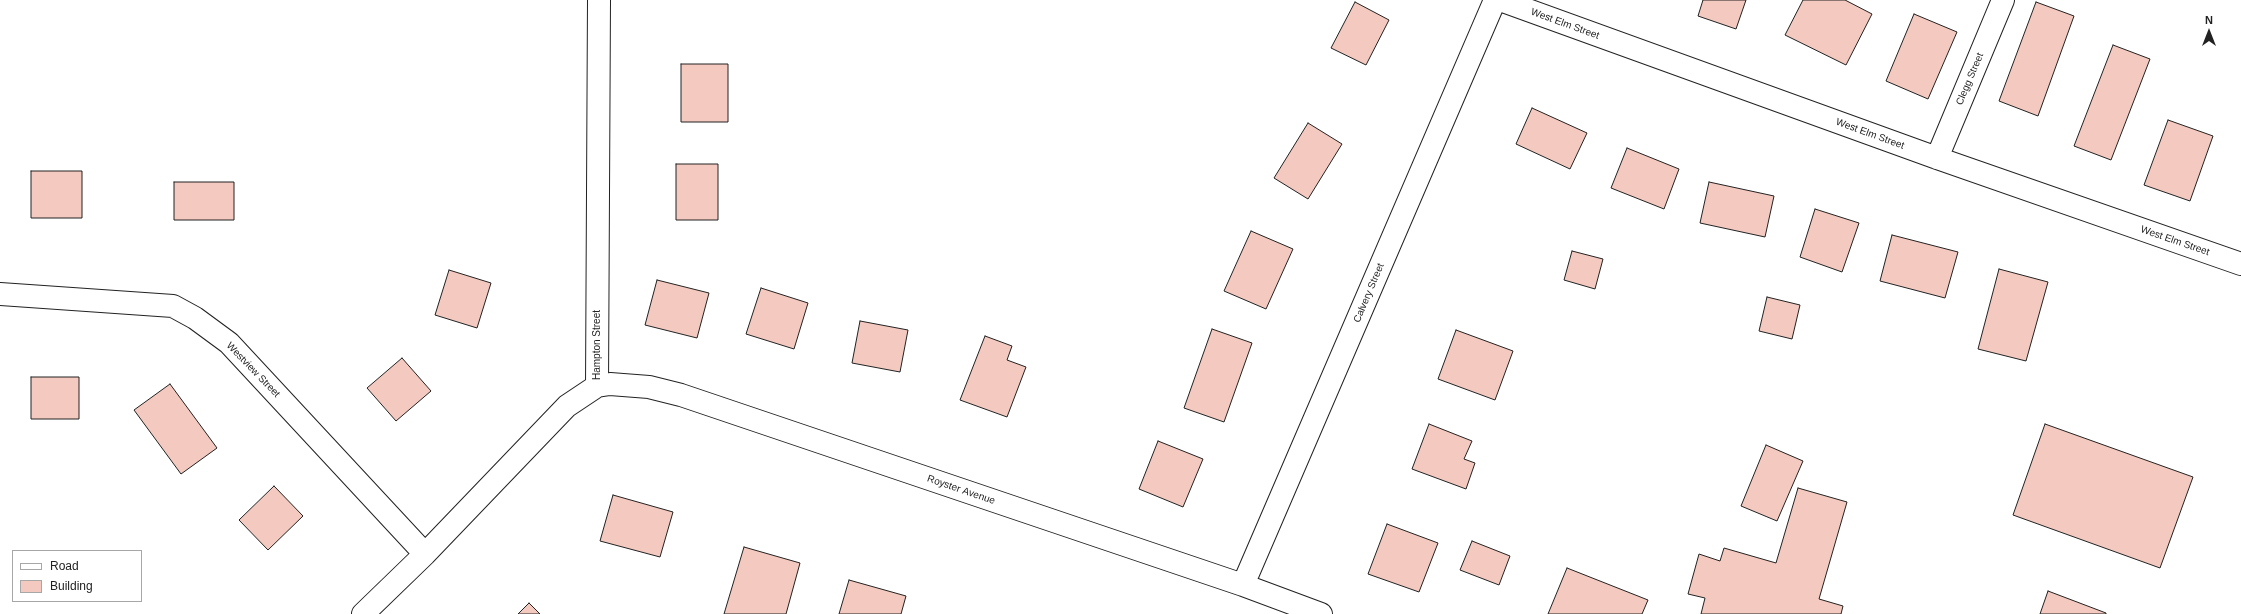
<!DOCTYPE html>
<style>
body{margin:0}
#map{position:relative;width:2241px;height:614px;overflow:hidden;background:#fff;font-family:Arial,sans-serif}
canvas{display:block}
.legend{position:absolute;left:12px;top:550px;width:130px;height:52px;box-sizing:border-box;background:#fff;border:1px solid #a7a7a7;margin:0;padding:5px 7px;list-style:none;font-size:12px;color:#222}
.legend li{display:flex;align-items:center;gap:8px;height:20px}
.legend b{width:20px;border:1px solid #a7a7a7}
.north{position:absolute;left:2189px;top:12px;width:40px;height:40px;-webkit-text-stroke:3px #fff;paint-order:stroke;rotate:0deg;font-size:11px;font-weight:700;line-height:16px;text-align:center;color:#222}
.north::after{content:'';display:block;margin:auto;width:14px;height:18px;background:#222;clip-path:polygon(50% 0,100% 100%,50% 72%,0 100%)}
</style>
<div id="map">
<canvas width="2241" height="614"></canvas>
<ul class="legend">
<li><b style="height:5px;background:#fff"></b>Road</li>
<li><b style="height:11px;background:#f3c9c0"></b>Building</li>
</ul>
<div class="north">N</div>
</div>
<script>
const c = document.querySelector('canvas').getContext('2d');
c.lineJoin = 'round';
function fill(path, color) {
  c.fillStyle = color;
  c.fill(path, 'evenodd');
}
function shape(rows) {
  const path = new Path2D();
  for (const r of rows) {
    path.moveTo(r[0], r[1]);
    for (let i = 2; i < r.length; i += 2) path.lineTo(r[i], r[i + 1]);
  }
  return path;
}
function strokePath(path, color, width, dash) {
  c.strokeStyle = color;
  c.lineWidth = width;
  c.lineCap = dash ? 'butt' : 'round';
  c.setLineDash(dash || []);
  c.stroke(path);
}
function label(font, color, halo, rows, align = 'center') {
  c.font = font + ' Arial,sans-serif';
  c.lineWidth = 3;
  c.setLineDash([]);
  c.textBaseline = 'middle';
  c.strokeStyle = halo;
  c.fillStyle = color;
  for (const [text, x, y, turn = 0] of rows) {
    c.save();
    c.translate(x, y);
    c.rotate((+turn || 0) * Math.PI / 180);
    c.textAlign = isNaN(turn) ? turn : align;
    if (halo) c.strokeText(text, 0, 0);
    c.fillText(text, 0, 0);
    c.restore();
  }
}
const building = shape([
 [1703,0,1746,0,1736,29,1698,16,1703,0],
 [1803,0,1845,0,1872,14,1846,65,1785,35,1803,0],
 [1355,2,1389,20,1366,65,1331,48,1355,2],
 [2036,2,2074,16,2038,116,1999,101,2036,2],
 [1914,14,1957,32,1928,99,1886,81,1914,14],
 [2113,45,2150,59,2111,160,2074,146,2113,45],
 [681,64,728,64,728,122,681,122,681,64],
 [1532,108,1587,133,1570,169,1516,144,1532,108],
 [2168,120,2213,136,2190,201,2144,185,2168,120],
 [1308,123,1342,144,1308,199,1274,178,1308,123],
 [1627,148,1679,169,1664,209,1611,188,1627,148],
 [676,164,718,164,718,220,676,220,676,164],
 [31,171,82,171,82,218,31,218,31,171],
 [174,182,234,182,234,220,174,220,174,182],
 [1709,182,1774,196,1765,237,1700,223,1709,182],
 [1815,209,1859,223,1842,272,1800,257,1815,209],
 [1251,231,1293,249,1266,309,1224,291,1251,231],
 [1892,235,1958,252,1945,298,1880,281,1892,235],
 [1572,251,1603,259,1595,289,1564,280,1572,251],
 [1999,269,2048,282,2026,361,1978,349,1999,269],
 [449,270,491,283,477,328,435,315,449,270],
 [657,280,709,293,697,338,645,325,657,280],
 [761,288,808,303,794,349,746,334,761,288],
 [1767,297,1800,305,1792,339,1759,331,1767,297],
 [860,321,908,330,900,372,852,363,860,321],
 [1212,329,1252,343,1224,422,1184,408,1212,329],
 [1456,330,1513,351,1495,400,1438,379,1456,330],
 [985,336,1012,346,1007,360,1026,367,1007,417,960,400,985,336],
 [402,358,431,391,396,421,367,388,402,358],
 [31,377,79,377,79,419,31,419,31,377],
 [170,384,217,448,181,474,134,410,170,384],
 [1429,424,1472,441,1464,459,1475,463,1466,489,1412,469,1429,424],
 [2045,424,2193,477,2160,568,2013,515,2045,424],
 [1158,441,1203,459,1183,507,1139,489,1158,441],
 [1766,445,1803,461,1777,521,1741,506,1766,445],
 [274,486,303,516,268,550,239,520,274,486],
 [1798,488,1847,502,1819,599,1843,606,1841,614,1701,614,1705,598,1688,594,1699,554,1720,561,1724,548,1776,563,1798,488],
 [613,495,673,512,660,557,600,541,613,495],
 [1387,524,1438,543,1419,592,1368,574,1387,524],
 [1472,541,1510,556,1499,585,1460,570,1472,541],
 [744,547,800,563,786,614,724,614,744,547],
 [1567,568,1648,600,1642,614,1548,614,1567,568],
 [849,580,906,596,901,614,839,614,849,580],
 [2048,591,2106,613,2106,614,2040,614,2048,591],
 [529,603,540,614,518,614,529,603]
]);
fill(building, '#f3c9c0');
strokePath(building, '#222', 1);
const minor = shape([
 [1500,0,1937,158,2241,264],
 [1937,158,2003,0],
 [0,294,173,306,195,318,229,343,425,554],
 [597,386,599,0],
 [1243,585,1495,0],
 [363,614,425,554,567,406,597,386,610,384,649,387,681,395,1243,585,1321,614]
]);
strokePath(minor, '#222', 24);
strokePath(minor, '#fff', 22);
label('10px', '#222', '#fff', [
 ["West Elm Street",1565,24,20],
 ["Clegg Street",1970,79,-67],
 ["West Elm Street",1870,134,20],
 ["West Elm Street",2175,241,19],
 ["Calvery Street",1369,293,-67],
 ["Hampton Street",597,345,-90],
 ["Westview Street",253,370,46],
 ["Royster Avenue",961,490,19]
]);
</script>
